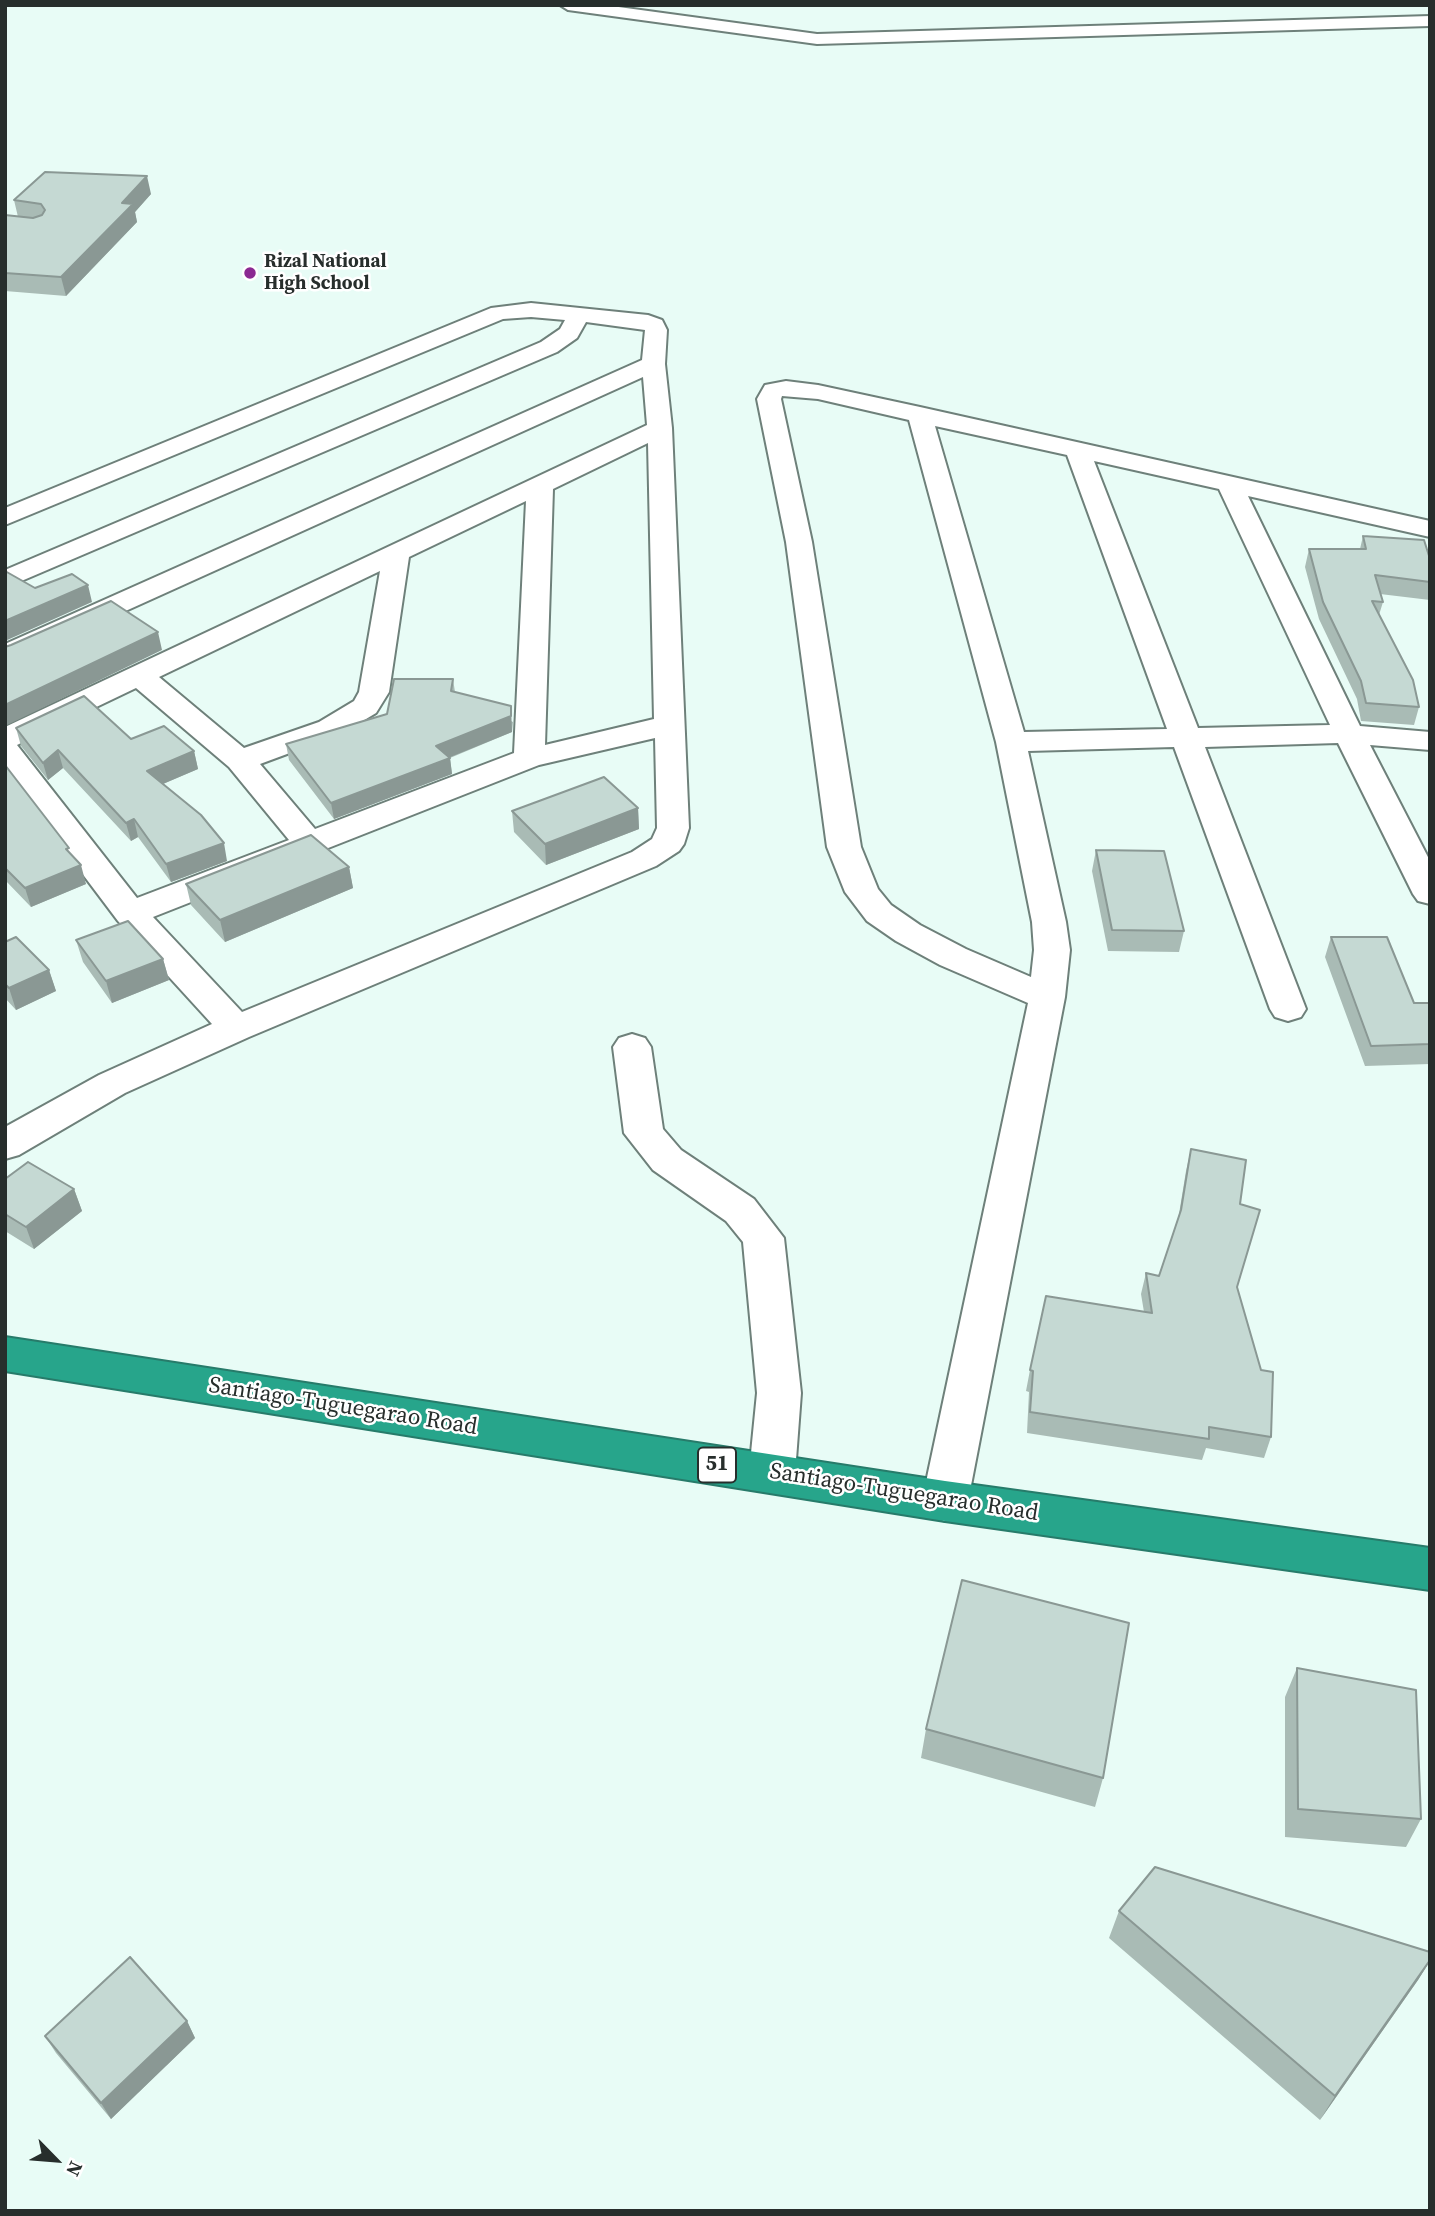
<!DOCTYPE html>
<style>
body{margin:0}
#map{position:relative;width:1435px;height:2216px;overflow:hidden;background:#e8fcf6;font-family:"Source Serif 4",serif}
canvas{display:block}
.frame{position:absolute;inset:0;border:7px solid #272e2c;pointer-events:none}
.north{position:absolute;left:21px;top:2125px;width:70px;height:70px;-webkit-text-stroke:5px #fff;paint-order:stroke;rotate:115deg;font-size:19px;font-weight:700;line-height:28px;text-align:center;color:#272e2c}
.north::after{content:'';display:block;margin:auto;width:24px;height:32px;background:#272e2c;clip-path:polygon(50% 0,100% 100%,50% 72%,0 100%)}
</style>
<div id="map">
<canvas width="1435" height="2216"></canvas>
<div class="frame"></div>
<div class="north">N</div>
</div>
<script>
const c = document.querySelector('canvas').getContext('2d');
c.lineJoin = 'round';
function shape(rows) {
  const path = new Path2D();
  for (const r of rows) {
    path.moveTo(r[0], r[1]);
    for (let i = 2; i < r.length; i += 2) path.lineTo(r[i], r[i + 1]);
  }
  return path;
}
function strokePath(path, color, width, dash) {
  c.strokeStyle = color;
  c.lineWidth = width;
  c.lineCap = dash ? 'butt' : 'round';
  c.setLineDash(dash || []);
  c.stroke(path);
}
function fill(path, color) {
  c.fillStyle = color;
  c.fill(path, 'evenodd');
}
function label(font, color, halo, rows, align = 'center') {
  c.font = font + ' "Source Serif 4",serif';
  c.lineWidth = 5;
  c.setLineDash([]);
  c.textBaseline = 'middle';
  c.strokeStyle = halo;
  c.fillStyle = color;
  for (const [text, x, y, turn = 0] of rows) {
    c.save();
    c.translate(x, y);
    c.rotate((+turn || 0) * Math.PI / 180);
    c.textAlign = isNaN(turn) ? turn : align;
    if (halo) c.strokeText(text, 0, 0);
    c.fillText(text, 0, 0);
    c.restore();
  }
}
const minor = shape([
 [560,5,604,5,817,34,1430,16,1430,26,817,44,568,10,560,5],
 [531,303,648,315,662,320,667,330,665,364,672,428,689,828,684,844,679,851,656,866,249,1037,125,1093,19,1155,5,1159,5,1127,99,1075,212,1024,118,921,5,771,5,727,647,425,643,377,15,661,5,664,5,644,642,360,645,330,586,322,577,338,557,352,5,588,5,570,541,342,560,329,565,320,531,317,503,319,5,525,5,508,491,308,531,303],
 [648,443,654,719,545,745,553,489,648,443],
 [526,501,514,753,315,829,260,764,341,734,376,713,389,692,409,557,526,501],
 [380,571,359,692,354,701,319,722,244,748,159,677,380,571],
 [136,688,229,767,289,840,137,898,17,745,136,688],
 [655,738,657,828,652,839,632,852,242,1012,153,917,539,765,655,738],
 [786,381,818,385,920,407,1430,521,1430,537,1248,496,1360,726,1430,732,1430,750,1370,745,1430,861,1430,904,1418,901,1413,894,1338,743,1205,747,1306,1009,1301,1017,1288,1021,1275,1017,1270,1009,1174,747,1028,751,1066,922,1070,950,1065,997,968,1501,961,1515,945,1521,929,1515,922,1501,1028,1003,940,965,896,941,867,921,845,892,827,847,786,542,757,399,765,385,786,381],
 [782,396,818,399,909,420,996,742,1032,922,1034,950,1031,977,966,949,920,925,891,905,878,889,861,847,812,542,781,399,782,396],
 [935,426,1067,455,1167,729,1024,732,935,426],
 [1094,461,1219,489,1330,725,1198,728,1094,461],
 [632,1034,645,1038,651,1047,663,1129,681,1150,754,1199,784,1238,801,1393,795,1473,788,1487,772,1492,756,1487,749,1473,757,1393,743,1242,726,1221,653,1170,624,1133,613,1047,619,1038,632,1034]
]);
const highway = shape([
 [5,1337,945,1481,1430,1548,1430,1590,945,1521,5,1371,5,1337]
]);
strokePath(minor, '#6e807a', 4);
strokePath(highway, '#277b6a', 4);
fill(minor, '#fff');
fill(highway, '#27a58b');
fill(shape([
 [151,194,135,212,137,222,66,296,5,291,5,215,18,217,14,200],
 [1363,536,1430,559,1430,600,1380,594,1383,602,1379,615,1419,707,1414,725,1361,721,1357,699,1319,619,1305,567,1309,549,1360,549],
 [453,679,455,692,513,722,512,732,450,758,452,774,334,819,289,760,286,744,387,714],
 [16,728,131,739,194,751,198,769,163,784,227,861,171,882,138,837,131,841,63,768,48,780,21,746],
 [5,765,70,854,86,884,31,907,5,880],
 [638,808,639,829,546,865,514,832,512,811],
 [1096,850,1184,931,1179,952,1108,951,1092,871],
 [349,867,353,888,225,942,191,905,186,884],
 [1331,937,1414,1003,1430,1003,1430,1064,1365,1066,1325,957],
 [76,940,163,959,169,980,112,1003,83,962],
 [5,942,49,970,56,991,16,1010,5,998],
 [1191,1149,1240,1204,1237,1287,1271,1437,1264,1458,1206,1448,1202,1460,1027,1433,1029,1392,1026,1391,1030,1370,1144,1312,1141,1294,1146,1273,1159,1276,1178,1220,1186,1171],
 [5,1179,74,1189,82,1211,34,1249,5,1231],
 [1297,1668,1421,1819,1406,1847,1285,1837,1285,1697],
 [926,1729,1103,1778,1095,1807,921,1758],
 [1119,1911,1430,1961,1418,1980,1320,2120,1109,1938],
 [187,2021,195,2038,111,2119,56,2053,45,2036]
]), '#a9bbb5');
fill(shape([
 [147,176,151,194,135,212,137,222,66,296,61,277,122,203],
 [88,585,92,602,5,641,5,621],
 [158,632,162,650,5,726,5,705],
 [511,706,512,732,438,762,436,746],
 [58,750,63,768,48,780,43,763],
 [194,751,198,769,151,789,147,771],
 [450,758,452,774,334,819,331,803],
 [638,808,639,829,546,865,545,844],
 [134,819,138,837,131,841,126,823],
 [224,843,227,861,171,882,166,864],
 [81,865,86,884,31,907,25,888],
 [349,867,353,888,225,942,220,920],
 [163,959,169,980,112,1003,106,981],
 [49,970,56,991,16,1010,9,988],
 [74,1189,82,1211,34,1249,26,1227],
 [1430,1961,1418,1980,1320,2120,1335,2096],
 [187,2021,195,2038,111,2119,101,2103]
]), '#8a9894');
const building = shape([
 [45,172,147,176,122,203,133,204,61,277,5,273,5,215,33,218,42,215,45,210,41,204,14,200,45,172],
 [1363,536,1424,540,1430,559,1430,582,1375,575,1383,602,1372,601,1413,680,1419,707,1366,703,1361,681,1323,602,1309,549,1366,549,1363,536],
 [5,571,35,588,72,574,88,585,5,621,5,571],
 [111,601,158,632,5,705,5,647,11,645,111,601],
 [394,679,453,679,451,691,511,706,511,716,436,746,450,758,331,803,286,744,387,714,394,679],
 [84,696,131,739,164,726,194,751,147,771,201,815,224,843,166,864,134,819,126,823,58,750,43,763,16,728,84,696],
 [5,765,69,848,66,849,81,865,25,888,5,868,5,765],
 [604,777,638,808,545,844,512,811,604,777],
 [311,835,349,867,220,920,186,884,311,835],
 [1096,850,1164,851,1184,931,1112,930,1096,850],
 [128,921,163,959,106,981,76,940,128,921],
 [16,937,49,970,9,988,5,984,5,942,16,937],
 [1331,937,1387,937,1414,1003,1430,1003,1430,1044,1371,1046,1331,937],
 [1191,1149,1246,1160,1240,1204,1260,1210,1237,1287,1261,1370,1273,1372,1271,1437,1209,1427,1209,1439,1030,1412,1033,1371,1030,1370,1046,1296,1152,1313,1146,1273,1159,1276,1181,1210,1191,1149],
 [28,1162,74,1189,26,1227,5,1214,5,1179,28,1162],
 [962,1580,1129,1623,1103,1778,926,1729,962,1580],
 [1297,1668,1416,1690,1421,1819,1298,1809,1297,1668],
 [1155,1867,1430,1952,1430,1960,1335,2096,1119,1911,1155,1867],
 [130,1957,187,2021,101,2103,45,2036,130,1957]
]);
fill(building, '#c5d9d3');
strokePath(building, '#8a9894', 2);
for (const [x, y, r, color] of [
 [250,273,7,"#8b2992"]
]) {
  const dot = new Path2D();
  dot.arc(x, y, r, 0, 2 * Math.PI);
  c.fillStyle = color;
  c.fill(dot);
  strokePath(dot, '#fff', 2.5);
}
label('bold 19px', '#272e2c', '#fff', [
 ["Rizal National",264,262],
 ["High School",264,284]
], 'left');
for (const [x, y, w] of [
 [717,1465,38]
]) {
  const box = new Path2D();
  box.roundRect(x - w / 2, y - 17.5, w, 35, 5);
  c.fillStyle = '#fff';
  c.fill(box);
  strokePath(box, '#272e2c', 2);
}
label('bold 21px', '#272e2c', null, [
 ["51",717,1465]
]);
label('23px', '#272e2c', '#fff', [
 ["Santiago-Tuguegarao Road",343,1407,9],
 ["Santiago-Tuguegarao Road",904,1493,9]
]);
</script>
